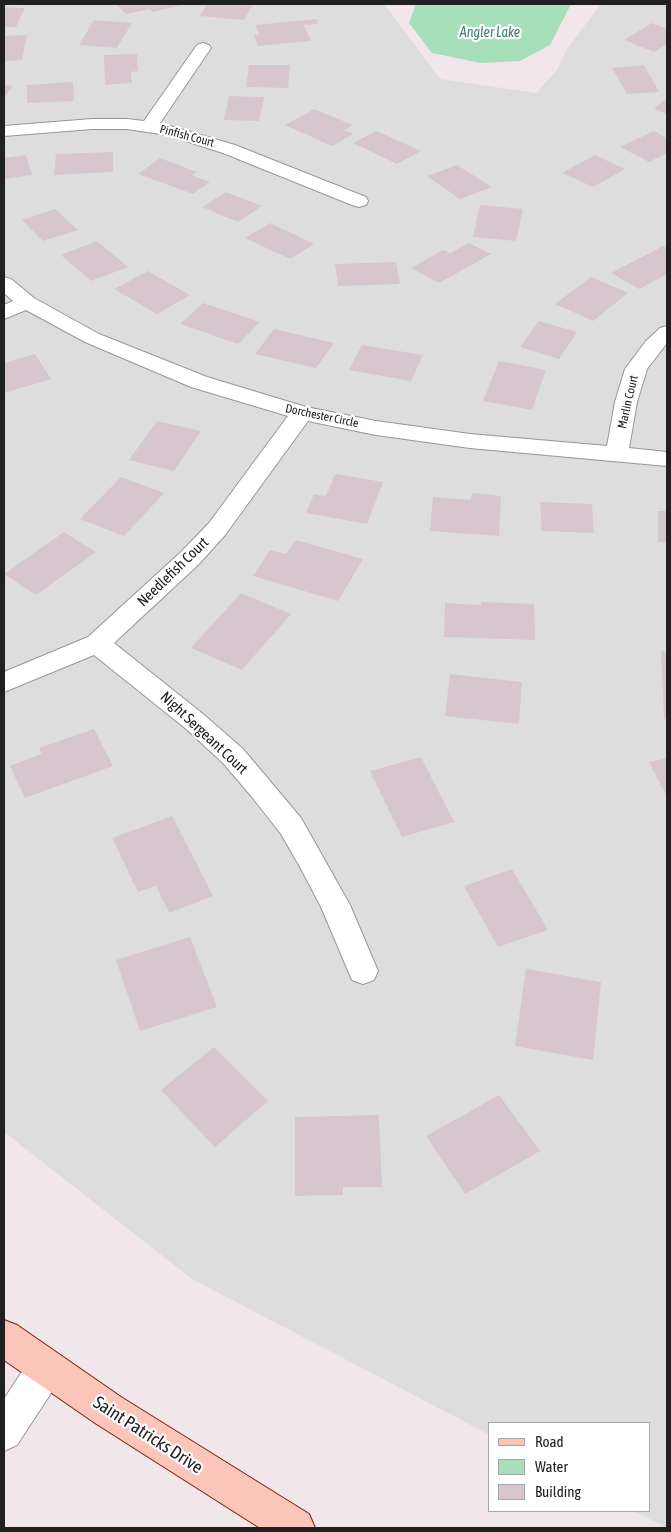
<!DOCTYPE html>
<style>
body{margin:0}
#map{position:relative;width:671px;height:1532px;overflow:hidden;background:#f1e6e9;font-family:"Asap Condensed",sans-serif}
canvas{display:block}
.frame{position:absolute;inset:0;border:5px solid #202020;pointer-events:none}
.legend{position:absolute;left:488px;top:1422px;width:162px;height:90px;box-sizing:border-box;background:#fff;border:1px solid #a6a6a6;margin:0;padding:6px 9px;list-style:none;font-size:15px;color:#202020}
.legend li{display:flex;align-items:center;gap:10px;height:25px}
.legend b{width:25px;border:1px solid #a6a6a6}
</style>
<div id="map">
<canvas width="671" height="1532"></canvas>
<div class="frame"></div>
<ul class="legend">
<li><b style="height:6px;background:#fbc5ba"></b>Road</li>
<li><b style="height:14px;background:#a6dfba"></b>Water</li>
<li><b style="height:14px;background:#d8c6ce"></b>Building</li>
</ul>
</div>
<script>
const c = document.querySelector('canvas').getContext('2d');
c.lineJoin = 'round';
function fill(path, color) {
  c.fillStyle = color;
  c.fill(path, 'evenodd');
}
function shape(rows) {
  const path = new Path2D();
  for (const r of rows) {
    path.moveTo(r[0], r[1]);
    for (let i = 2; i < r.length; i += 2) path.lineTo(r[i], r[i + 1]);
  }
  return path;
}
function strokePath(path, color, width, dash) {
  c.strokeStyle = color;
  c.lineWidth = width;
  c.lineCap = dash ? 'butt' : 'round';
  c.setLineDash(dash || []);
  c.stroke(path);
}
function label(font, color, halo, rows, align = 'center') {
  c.font = font + ' "Asap Condensed",sans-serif';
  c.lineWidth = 4.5;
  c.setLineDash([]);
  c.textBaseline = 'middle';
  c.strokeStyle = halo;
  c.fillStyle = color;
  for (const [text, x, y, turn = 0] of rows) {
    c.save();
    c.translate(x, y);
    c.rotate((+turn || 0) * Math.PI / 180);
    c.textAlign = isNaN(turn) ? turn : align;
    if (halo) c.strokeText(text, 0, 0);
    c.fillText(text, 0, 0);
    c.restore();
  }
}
fill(shape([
 [4,4,384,4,440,79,536,93,557,70,567,49,601,4,667,4,667,1528,633,1511,650,1511,650,1423,490,1423,490,1435,192,1279,4,1132]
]), '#deddde');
fill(shape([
 [416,4,571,4,550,45,520,61,481,63,432,53,409,23]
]), '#a6dfba');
fill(shape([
 [122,4,184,4,153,12,150,9,126,14,117,5],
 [207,4,253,4,244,20,200,16],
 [4,7,25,8,16,27,4,27],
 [317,19,318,24,304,25,311,41,258,46,254,35,259,35,255,25],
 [94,20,132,23,117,48,79,45],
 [652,23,667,29,667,44,654,52,624,40],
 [27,35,22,60,4,61,4,36],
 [137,54,138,71,131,72,132,83,105,85,104,55],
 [249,65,290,65,288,88,246,87],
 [644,65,659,92,627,94,612,68],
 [73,82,74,101,27,103,27,85],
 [4,85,13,86,4,98],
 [229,96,264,97,259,121,224,120],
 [667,98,667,114,654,109],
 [314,109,353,125,344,130,353,134,332,146,285,125],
 [377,131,421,151,397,164,353,143],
 [654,131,667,138,667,153,649,162,620,147],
 [113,152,113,172,54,175,56,154],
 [26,155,32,175,4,179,4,158],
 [595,155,625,169,593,187,562,173],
 [160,158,197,172,192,175,210,182,193,194,138,174],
 [457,165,492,187,460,199,427,176],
 [226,192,262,206,238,222,202,207],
 [480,205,523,209,516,241,473,237],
 [55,209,78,230,43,241,22,220],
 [270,223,314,244,290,259,245,238],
 [97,241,128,267,91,281,61,255],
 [469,243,491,254,439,283,411,268,443,250,450,253],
 [663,246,667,248,667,274,639,289,611,273],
 [396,262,400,284,338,286,335,264],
 [148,271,190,295,157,314,114,289],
 [591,277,628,293,593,321,555,304],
 [203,303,260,322,238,344,180,324],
 [539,321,577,332,559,359,520,347],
 [274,329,334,343,316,368,255,354],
 [362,345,423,355,411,381,349,370],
 [35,354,51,379,4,393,4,363],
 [499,361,546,370,532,410,483,401],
 [157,421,201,431,174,471,129,460],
 [335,474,383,482,367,524,306,513,314,494,326,496],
 [121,477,164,493,124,536,80,519],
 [472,493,501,496,499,536,430,531,433,497,471,500],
 [540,502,592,504,594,533,542,531],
 [658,511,667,511,667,543,658,542],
 [64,532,96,552,36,595,4,574],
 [296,540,363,559,338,601,253,576,270,550,286,554],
 [241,593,291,614,242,670,191,648],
 [481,602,534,604,535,640,444,637,445,603,481,605],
 [661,651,667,652,667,719,664,719],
 [450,674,522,682,519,724,445,716],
 [94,729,113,766,25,798,10,766,42,754,39,748],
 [421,757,454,822,402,837,370,771],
 [667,758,667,797,649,762],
 [172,816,213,896,169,913,156,886,138,892,112,838],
 [512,869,548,930,498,947,464,886],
 [190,937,217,1007,140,1031,116,960],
 [526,969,601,982,593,1060,515,1046],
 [214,1047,268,1101,215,1147,161,1090],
 [499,1095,540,1151,465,1194,426,1136],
 [379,1115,382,1187,343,1187,343,1195,295,1196,295,1117]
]), '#d8c6ce');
const street = shape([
 [203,43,209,45,211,48,160,123,235,145,366,197,368,201,366,205,359,207,352,205,223,153,167,135,127,129,92,129,4,136,4,126,92,119,127,119,144,121,197,45,203,43],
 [4,277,11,279,34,298,99,334,207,377,306,407,376,421,470,434,607,446,615,402,625,369,646,341,660,328,667,326,667,343,647,369,637,402,629,448,667,452,667,466,470,448,376,435,308,421,225,535,199,564,114,643,203,714,243,749,301,818,350,905,378,971,374,980,363,984,352,980,321,907,300,867,281,834,252,797,223,763,185,728,94,655,4,692,4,672,88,637,181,552,209,523,288,416,191,387,85,342,26,310,4,319,4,305,13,301,4,293,4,277],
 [46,1350,59,1355,64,1368,59,1381,17,1445,4,1451,4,1399,33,1355,46,1350]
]);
const secondary = shape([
 [4,1320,17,1325,121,1397,309,1514,315,1528,260,1528,95,1423,4,1360,4,1320]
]);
strokePath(street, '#979797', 2);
strokePath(secondary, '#7b1e03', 2);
fill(street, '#fff');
fill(secondary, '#fbc5ba');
label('12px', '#202020', '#fff', [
 ["Pinfish Court",187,136,15],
 ["Marlin Court",628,402,-77],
 ["Dorchester Circle",322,416,12]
]);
label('italic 14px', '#398266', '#fff', [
 ["Angler Lake",490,33]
]);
label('15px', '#202020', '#fff', [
 ["Needlefish Court",173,572,-44],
 ["Night Sergeant Court",204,733,43]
]);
label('18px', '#202020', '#fff', [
 ["Saint Patricks Drive",148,1435,33]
]);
</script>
